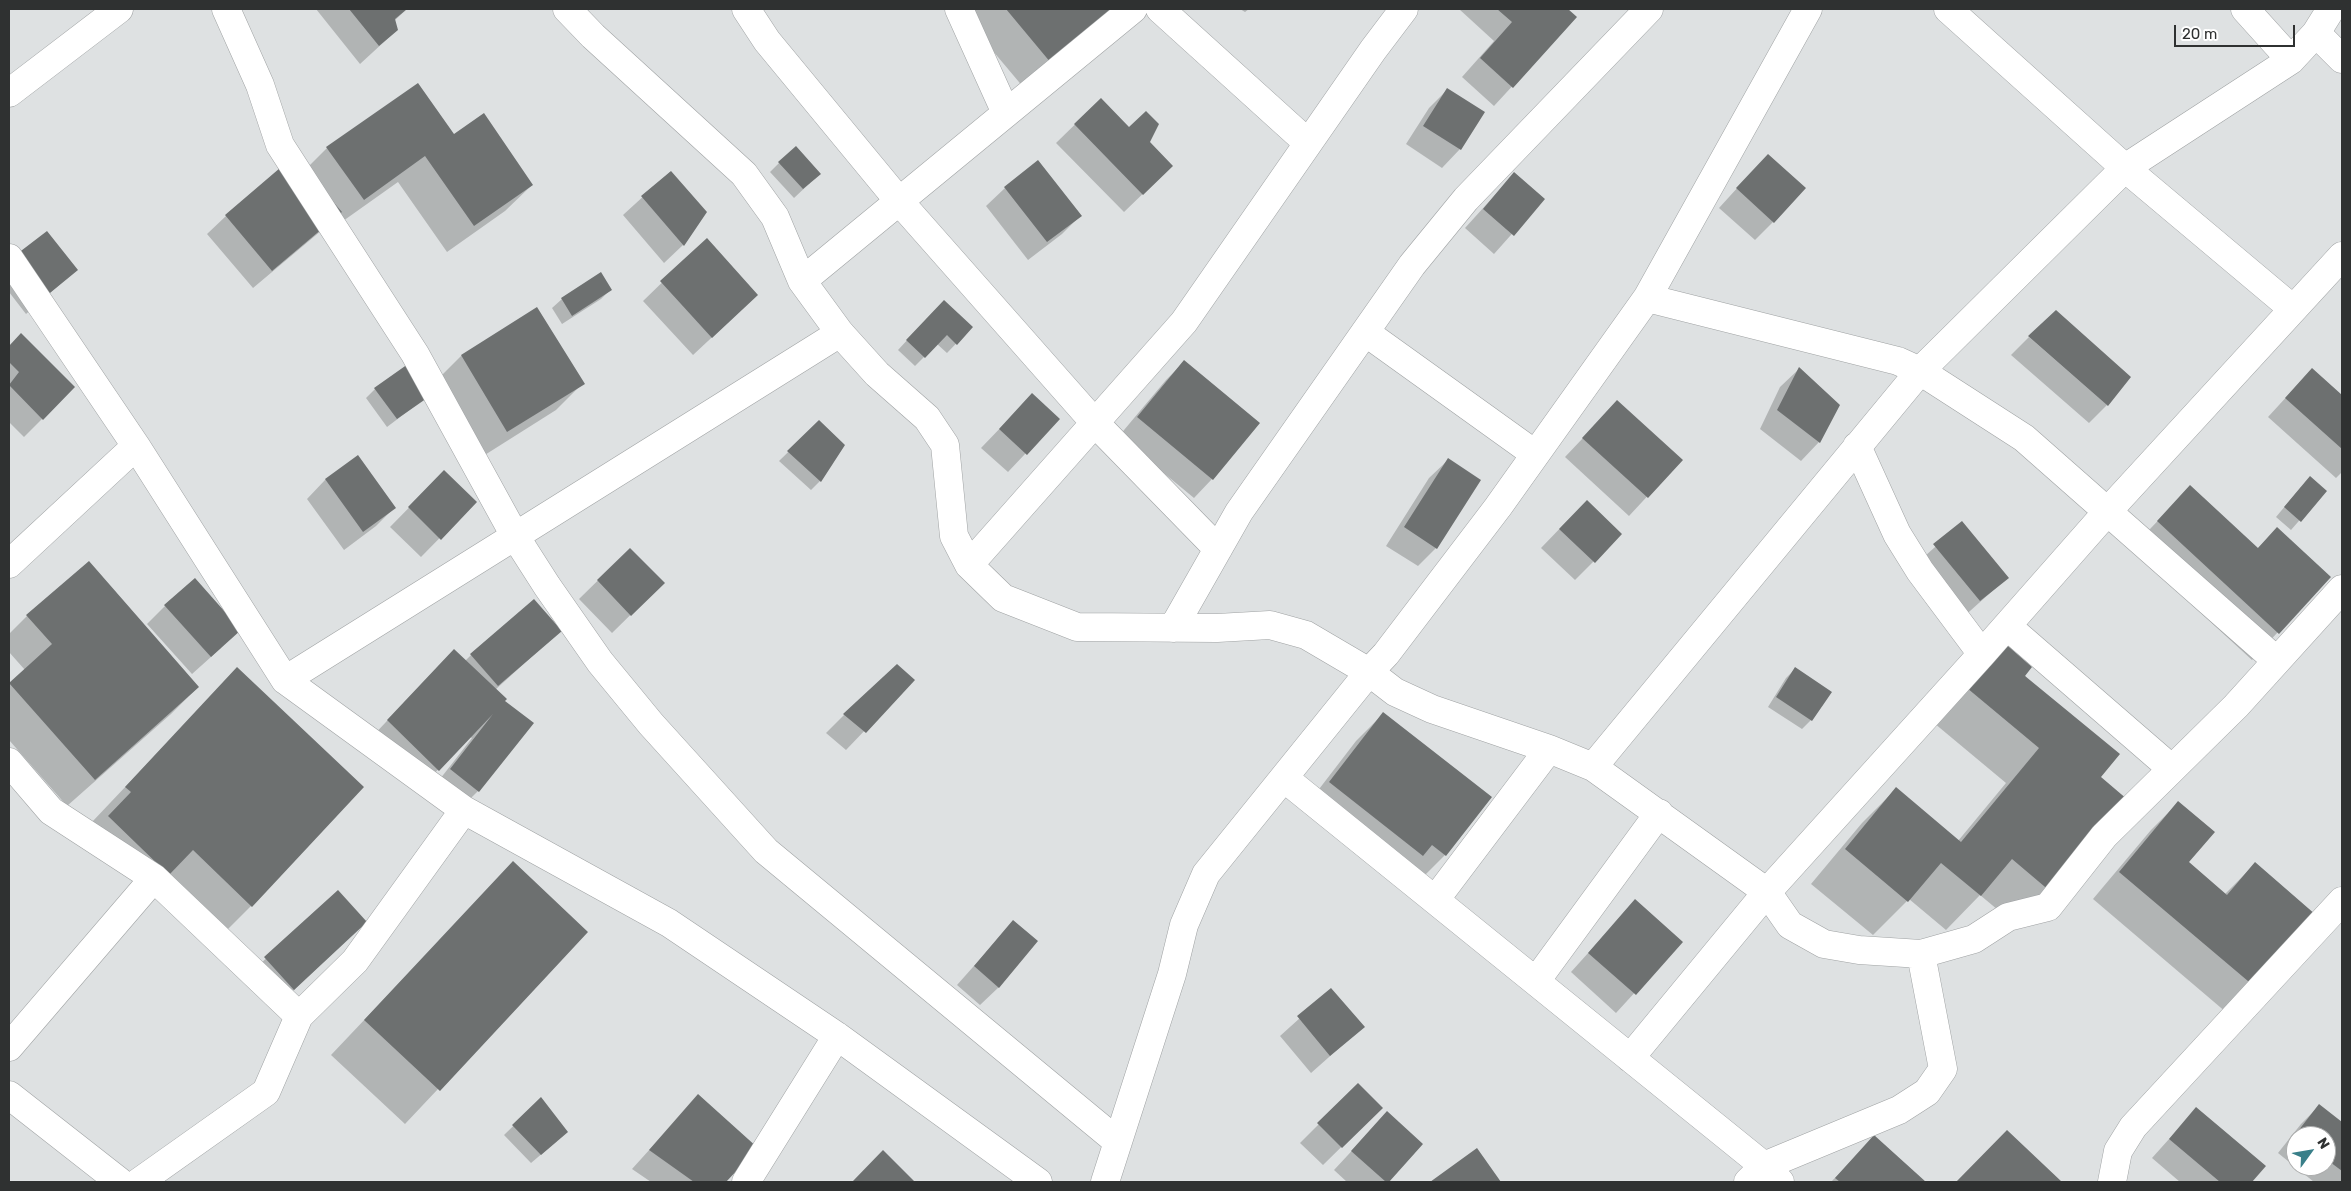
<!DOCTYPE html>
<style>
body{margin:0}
#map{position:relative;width:2351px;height:1191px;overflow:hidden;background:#dee1e2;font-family:Rubik,sans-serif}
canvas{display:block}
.frame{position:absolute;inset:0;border:10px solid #2f3131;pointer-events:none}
.north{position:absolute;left:2286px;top:1126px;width:50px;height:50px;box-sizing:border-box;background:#fff;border:1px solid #acadad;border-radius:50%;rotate:58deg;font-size:14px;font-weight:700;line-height:20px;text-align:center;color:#2f3131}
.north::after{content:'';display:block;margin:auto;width:18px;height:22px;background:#397f89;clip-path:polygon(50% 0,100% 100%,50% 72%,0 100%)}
.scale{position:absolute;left:2174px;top:25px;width:121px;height:22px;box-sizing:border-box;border:2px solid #2f3131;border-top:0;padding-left:6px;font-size:15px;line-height:18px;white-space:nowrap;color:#2f3131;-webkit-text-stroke:4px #fff;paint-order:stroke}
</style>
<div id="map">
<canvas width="2351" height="1191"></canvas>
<div class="frame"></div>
<div class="north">N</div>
<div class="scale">20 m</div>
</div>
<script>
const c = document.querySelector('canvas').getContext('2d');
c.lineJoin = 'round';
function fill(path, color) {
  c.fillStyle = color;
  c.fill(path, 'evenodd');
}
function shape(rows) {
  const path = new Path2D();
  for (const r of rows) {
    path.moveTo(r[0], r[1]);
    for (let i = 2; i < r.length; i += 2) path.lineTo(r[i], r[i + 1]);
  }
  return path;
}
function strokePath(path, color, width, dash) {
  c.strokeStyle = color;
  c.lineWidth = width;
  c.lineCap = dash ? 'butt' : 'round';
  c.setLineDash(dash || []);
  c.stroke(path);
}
fill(shape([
 [316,9,407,9,394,21,397,30,360,64],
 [976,9,1116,9,1024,88,966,19],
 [1240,9,1249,9,1245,12],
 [1459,9,1567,9,1576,17,1494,106,1462,77,1494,41],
 [1447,90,1460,149,1442,168,1406,144,1429,108],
 [1101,99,1129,129,1148,143,1153,184,1124,212,1056,143],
 [454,136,532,185,505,211,447,252,398,182,336,226,322,230,253,288,207,234,226,216,305,170,327,148],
 [779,163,810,183,794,198,770,172],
 [670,172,705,212,683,245,664,263,623,215],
 [1514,174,1543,199,1494,254,1465,228],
 [1750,174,1773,222,1755,240,1719,208],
 [1005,188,1080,216,1062,234,1028,260,986,206],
 [706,240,738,313,693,355,643,301],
 [9,263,76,270,26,314,9,292],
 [600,274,610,290,601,299,562,324,552,308,562,299],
 [537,309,583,383,556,410,480,458,434,383,461,356],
 [935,310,972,327,947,353,937,344,915,366,898,350],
 [21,335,42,419,24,437,9,422,9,347],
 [2029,337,2107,405,2089,423,2011,355],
 [1184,362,1212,479,1194,498,1119,436,1166,380],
 [1799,369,1839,405,1819,442,1801,461,1760,429,1780,387],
 [2312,369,2342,396,2342,472,2336,478,2268,417],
 [375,389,428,396,387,427,366,398],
 [1032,395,1058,419,1008,472,981,448],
 [1617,402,1681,460,1629,516,1565,457],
 [819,422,844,446,820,481,811,490,779,461],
 [358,457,394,508,376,526,344,550,307,499,325,480],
 [1448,460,1436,548,1418,566,1386,546,1429,478],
 [444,472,475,502,421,557,390,527],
 [2190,487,2257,549,2277,529,2329,577,2252,660,2131,549],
 [2301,487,2325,491,2291,530,2276,517],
 [1568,520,1621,534,1575,580,1541,548],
 [1962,523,2007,578,1961,619,1916,564],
 [630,549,663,583,612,633,579,599],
 [165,606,221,648,192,674,147,624],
 [27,616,198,687,171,714,67,806,9,740,9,684,25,670,9,652,9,634],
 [560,631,495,690,505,699,478,791,460,809,433,788,472,738,470,737,420,788,369,740,436,669,465,661,471,655],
 [1999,640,2099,777,2126,800,2016,925,1980,895,1946,930,1909,899,1873,935,1811,884,1862,823,1896,789,1958,841,2006,783,1928,718],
 [237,669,251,906,217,940,92,822],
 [1795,669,1830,692,1811,720,1802,729,1768,707,1786,678],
 [913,680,846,750,826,733,844,715],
 [1383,714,1445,855,1418,882,1303,810,1356,741],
 [2178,803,2188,863,2225,894,2255,864,2314,915,2227,1013,2093,899,2151,830],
 [513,863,586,932,405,1124,331,1055],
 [338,892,366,922,275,1008,246,977],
 [1635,901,1681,942,1616,1013,1571,972],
 [1013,922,999,987,980,1005,957,985],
 [1331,990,1363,1027,1311,1073,1280,1036],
 [1358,1085,1381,1108,1323,1165,1300,1143],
 [698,1096,757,1148,724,1182,651,1182,632,1169],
 [541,1099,557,1141,531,1163,504,1135],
 [2319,1106,2342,1124,2342,1182,2314,1182,2278,1153,2301,1124],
 [2296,1136,2326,1136,2326,1166,2296,1166],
 [2196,1109,2264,1167,2250,1182,2180,1182,2152,1158],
 [1387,1113,1422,1144,1387,1182,1347,1182,1334,1170],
 [2007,1131,2060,1182,1957,1182],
 [1874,1137,1924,1182,1831,1182],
 [1476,1150,1500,1182,1432,1182],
 [883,1151,913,1182,853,1182]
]), '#0003');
fill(shape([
 [349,9,407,9,395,19,398,30,379,46],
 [1006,9,1115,9,1051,63],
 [1497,9,1568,9,1577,17,1513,88,1480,58,1512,22],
 [418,83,454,134,484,113,533,185,474,226,425,156,364,200,326,147],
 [1447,88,1485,112,1461,150,1423,126],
 [1101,98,1129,127,1146,111,1159,124,1150,142,1173,166,1143,195,1074,124],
 [796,146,821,174,803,189,778,162],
 [1768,154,1806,188,1774,223,1736,188],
 [294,156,342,212,272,271,225,215],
 [1038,160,1082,216,1047,242,1004,187],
 [671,171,707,212,684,246,641,196],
 [1514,172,1545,199,1514,236,1483,209],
 [47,231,78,270,45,297,13,257],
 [707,238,758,295,712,338,660,281],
 [601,272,612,290,572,316,561,298],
 [944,300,973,327,957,345,947,335,925,358,906,340],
 [537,307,585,384,507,432,461,355],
 [2056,310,2131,377,2108,406,2028,336],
 [21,333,75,387,43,420,9,385,19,372,9,362,9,346],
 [1184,360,1260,423,1213,480,1137,417],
 [408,364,430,396,397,419,374,388],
 [1799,367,1840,405,1820,443,1777,410],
 [2312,368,2342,395,2342,449,2285,398],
 [1032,393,1060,419,1027,455,999,429],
 [1617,400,1683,460,1648,498,1582,438],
 [819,420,845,445,821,482,787,451],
 [358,455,396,508,363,532,325,479],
 [1448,458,1481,480,1437,549,1404,527],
 [444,470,477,502,441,540,408,507],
 [2310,476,2327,491,2301,522,2284,507],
 [2190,485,2258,548,2277,527,2331,577,2279,634,2157,521],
 [1587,500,1622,534,1595,563,1559,529],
 [1962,521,2009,578,1980,601,1933,544],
 [630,548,665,583,631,616,597,580],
 [89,561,199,687,95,780,9,683,52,644,26,615],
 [195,578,241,630,211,657,164,605],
 [534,599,562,631,498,686,470,654],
 [1999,638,2032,667,2025,676,2120,754,2101,777,2128,800,2051,892,2012,859,1981,896,1941,863,1908,902,1845,849,1896,787,1961,842,2039,748,1961,683],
 [454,649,507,699,505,701,534,723,479,792,450,769,493,714,439,771,387,720],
 [897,664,915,680,866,733,843,714],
 [237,667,364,787,252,907,193,850,169,875,108,816,131,792,125,787],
 [1795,667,1832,692,1812,721,1776,697],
 [1383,712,1492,797,1446,856,1432,845,1423,856,1329,782],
 [2178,801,2215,832,2189,862,2227,895,2255,862,2316,915,2255,987,2119,872],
 [513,861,588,932,440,1091,364,1020],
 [338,890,367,922,294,990,264,957],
 [1635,899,1683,942,1636,995,1588,953],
 [1013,920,1038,941,999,988,974,966],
 [1331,988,1365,1027,1330,1056,1297,1016],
 [1358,1083,1383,1108,1342,1148,1317,1123],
 [698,1094,758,1148,726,1182,694,1182,649,1150],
 [541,1097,568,1132,541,1155,512,1125],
 [2319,1104,2342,1122,2342,1171,2326,1159,2326,1136,2295,1135],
 [2196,1107,2266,1166,2252,1182,2220,1182,2169,1139],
 [1387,1111,1423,1144,1389,1182,1386,1182,1351,1151],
 [2007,1130,2062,1182,1956,1182],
 [1874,1135,1926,1182,1840,1182,1835,1178],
 [1477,1148,1501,1182,1430,1182],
 [883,1150,915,1182,852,1182]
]), '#6d7070');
const minor = shape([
 [226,9,260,85,280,145,415,354,515,536,547,586,600,662,651,724,766,851,1118,1142],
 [567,9,593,36,744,174,775,217,802,281,840,333,877,374,927,418,945,445,954,536,969,565,1003,598,1077,627,1217,628,1270,625,1306,635,1369,672,1395,692,1432,709,1549,749,1593,767,1767,892,1790,925,1824,944,1859,950,1921,954,1974,939,2008,917,2048,907,2104,836,2236,706,2342,589],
 [746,9,767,41,899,201,1095,423,1218,549],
 [959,9,1006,113],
 [1160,9,1308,143],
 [1948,9,2125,168,2291,60,2316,33,2331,9],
 [2245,9,2291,60],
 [2316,33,2342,59],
 [9,93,119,9],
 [9,258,136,446,285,680,464,810,669,923,837,1036,1038,1182],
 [802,281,1133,9],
 [1647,298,1898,361,1920,371,2024,438,2277,661],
 [1365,332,1535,454],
 [1857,446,1897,534,1920,571,1982,654],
 [9,564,136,446],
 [969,565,1184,322,1373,50,1404,9],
 [2007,626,2172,769],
 [1173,628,1239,512,1412,265,1466,199,1649,9],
 [285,680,840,333],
 [9,762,51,811,154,878,299,1016],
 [1593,767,1920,371,2125,168,2293,309],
 [1284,778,1764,1166,1780,1182],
 [1435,900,1549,749],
 [1536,981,1659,813],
 [9,1047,154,878],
 [1630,1058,1767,892,1982,654,2107,512,2342,256],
 [9,1095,120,1182],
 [139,1182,266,1092,299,1016,355,961,464,810],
 [746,1182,837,1036],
 [1105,1182,1172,974,1184,925,1206,874,1369,672,1386,654,1498,507,1647,298,1808,9],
 [1748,1182,1764,1166,1899,1110,1927,1092,1943,1069,1921,954],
 [2112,1182,2118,1151,2133,1127,2342,901]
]);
strokePath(minor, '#9fa2a3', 29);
strokePath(minor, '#fff', 28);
</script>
